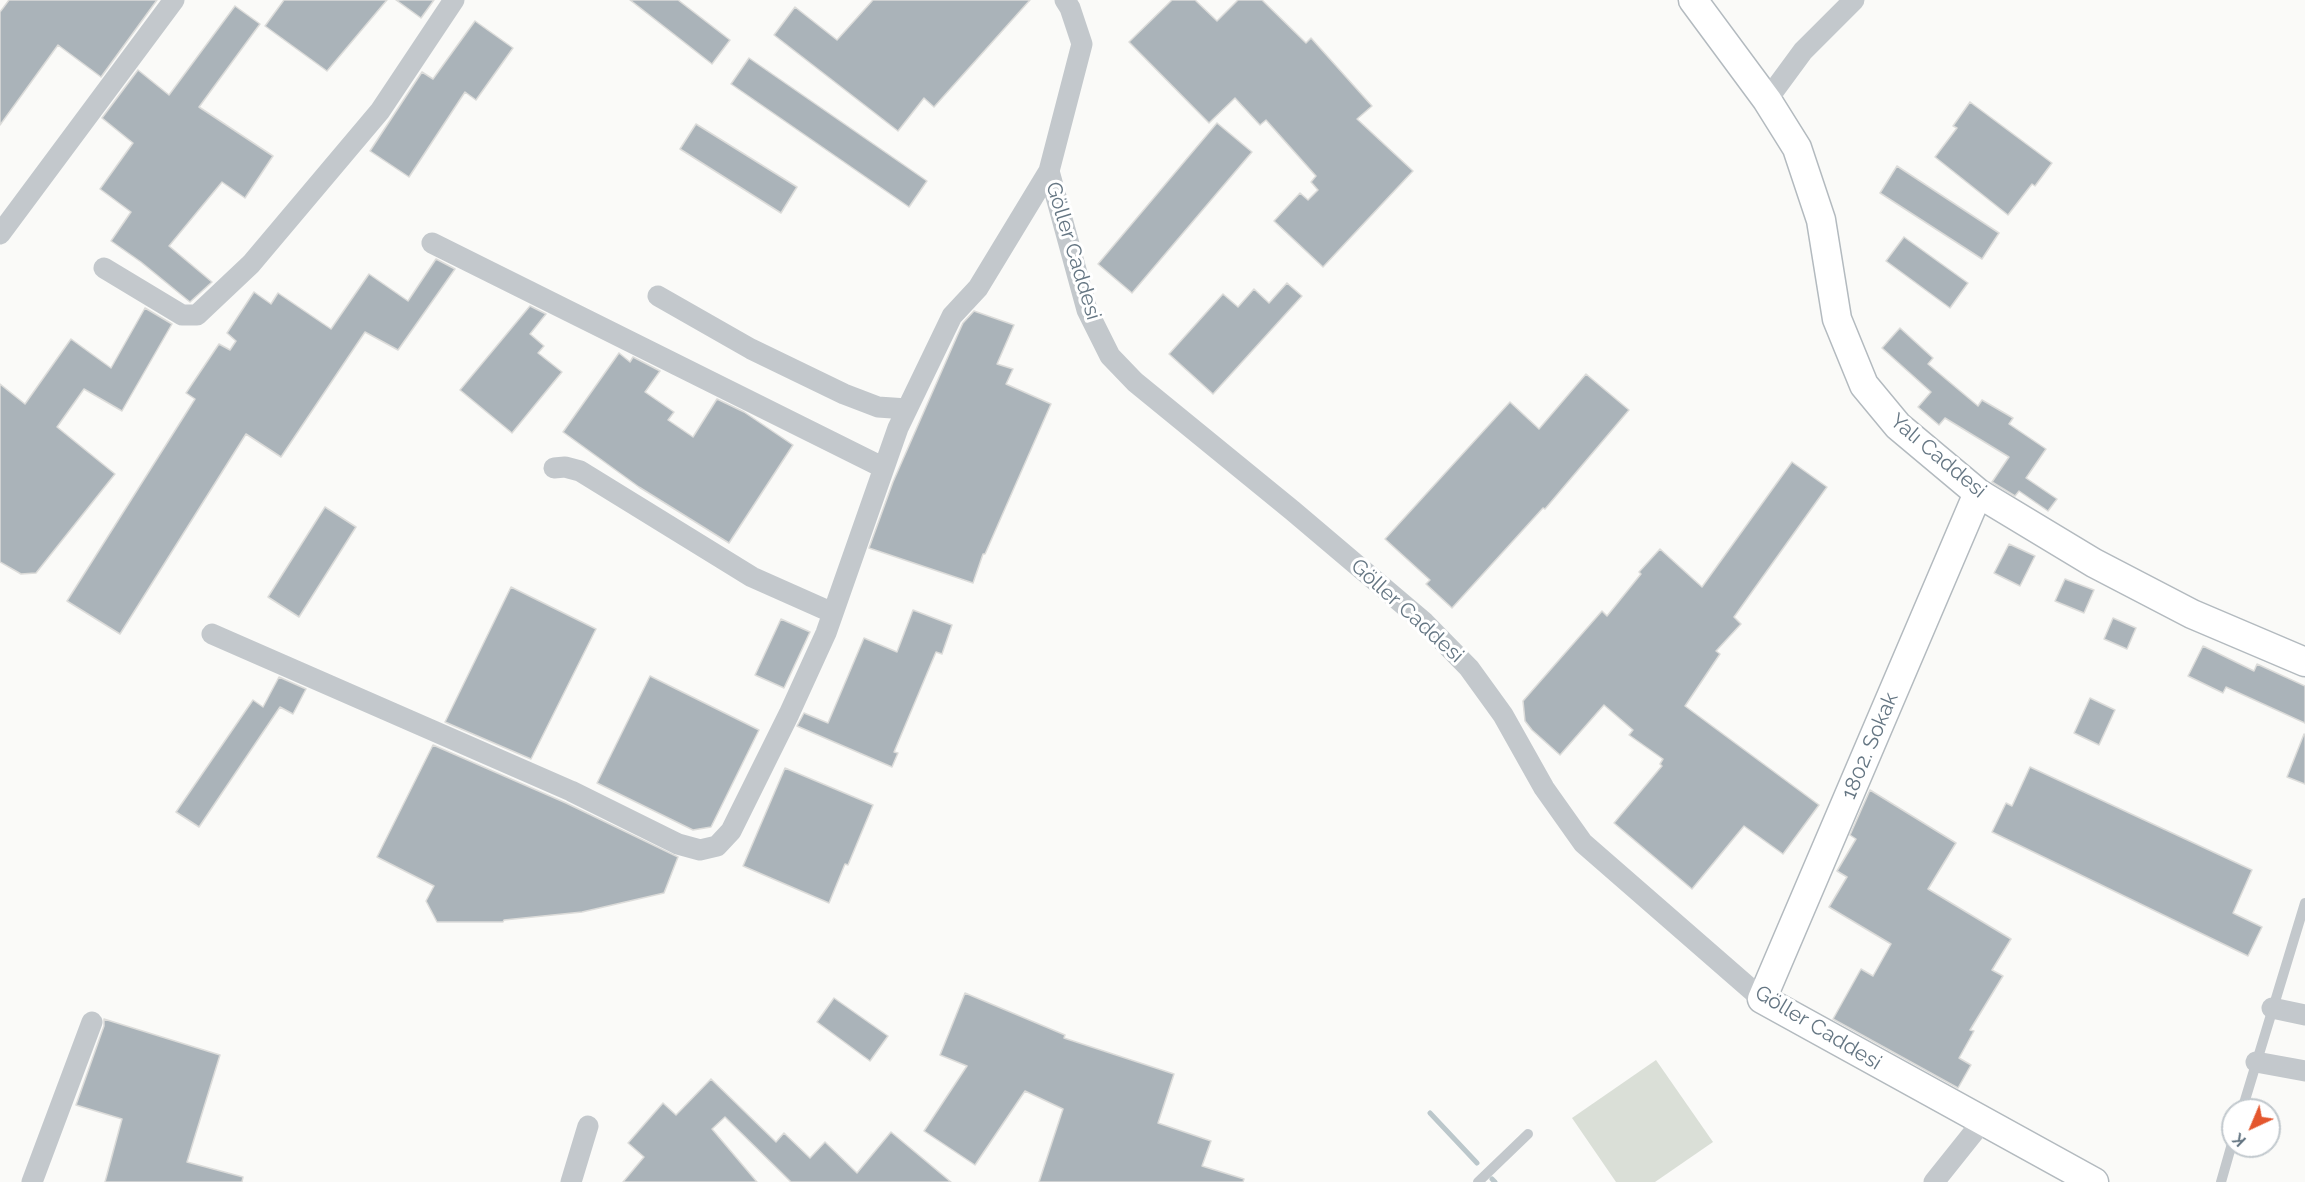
<!DOCTYPE html>
<meta charset="utf-8">
<style>
body{margin:0}
#map{position:relative;width:2305px;height:1182px;overflow:hidden;background:#fafaf8;font-family:Raleway,sans-serif}
canvas{display:block}
.north{position:absolute;left:2221px;top:1098px;width:60px;height:60px;box-sizing:border-box;background:#fff;border:2px solid #c1c8cd;border-radius:50%;rotate:224deg;font-size:16px;font-weight:700;line-height:24px;text-align:center;color:#657683}
.north::after{content:'';display:block;margin:auto;width:21px;height:27px;background:#e4572e;clip-path:polygon(50% 0,100% 100%,50% 72%,0 100%)}
</style>
<div id="map">
<canvas width="2305" height="1182"></canvas>
<div class="north">K</div>
</div>
<script>
const c = document.querySelector('canvas').getContext('2d');
c.lineJoin = 'round';
function fill(path, color) {
  c.fillStyle = color;
  c.fill(path, 'evenodd');
}
function shape(rows) {
  const path = new Path2D();
  for (const r of rows) {
    path.moveTo(r[0], r[1]);
    for (let i = 2; i < r.length; i += 2) path.lineTo(r[i], r[i + 1]);
  }
  return path;
}
function strokePath(path, color, width, dash) {
  c.strokeStyle = color;
  c.lineWidth = width;
  c.lineCap = dash ? 'butt' : 'round';
  c.setLineDash(dash || []);
  c.stroke(path);
}
function label(font, color, halo, rows, align = 'center') {
  c.font = font + ' Raleway,sans-serif';
  c.lineWidth = 6;
  c.setLineDash([]);
  c.textBaseline = 'middle';
  c.strokeStyle = halo;
  c.fillStyle = color;
  for (const [text, x, y, turn = 0] of rows) {
    c.save();
    c.translate(x, y);
    c.rotate((+turn || 0) * Math.PI / 180);
    c.textAlign = isNaN(turn) ? turn : align;
    if (halo) c.strokeText(text, 0, 0);
    c.fillText(text, 0, 0);
    c.restore();
  }
}
fill(shape([
 [1656,1060,1713,1142,1655,1182,1616,1182,1572,1118]
]), '#dadfd7');
strokePath(shape([
 [1430,1113,1477,1163],
 [1492,1179,1495,1182]
]), '#bbc7cb', 5);
const building = shape([
 [9,0,157,0,101,77,58,45,0,125,0,12,9,0],
 [284,0,387,0,327,71,265,26,284,0],
 [396,0,434,0,421,18,396,0],
 [630,0,678,0,730,40,712,64,630,0],
 [873,0,1030,0,934,107,924,98,898,131,774,35,795,7,837,40,873,0],
 [1172,0,1195,0,1217,21,1238,0,1262,0,1306,43,1311,38,1372,106,1357,119,1413,171,1323,267,1274,221,1300,193,1308,200,1318,190,1311,182,1316,176,1266,120,1260,125,1235,98,1209,123,1129,42,1172,0],
 [235,6,260,24,199,107,273,156,245,198,222,182,169,246,212,282,190,302,141,262,111,241,131,212,100,189,133,143,102,118,138,70,169,95,235,6],
 [475,21,513,48,476,100,465,92,409,177,370,151,422,72,433,79,475,21],
 [749,58,927,181,909,207,731,84,749,58],
 [1970,102,2052,163,2035,186,2032,184,2008,215,1935,157,1957,128,1953,126,1970,102],
 [1217,123,1252,152,1132,293,1098,264,1217,123],
 [696,124,797,187,781,213,680,149,696,124],
 [1897,166,1999,233,1982,259,1880,193,1897,166],
 [1904,237,1968,283,1950,308,1886,261,1904,237],
 [436,259,455,269,398,350,365,332,281,457,246,434,120,634,67,601,195,399,186,393,219,344,230,350,236,341,227,333,254,292,271,304,278,293,331,329,369,274,408,301,436,259],
 [1287,283,1302,296,1213,394,1169,354,1223,294,1238,307,1254,289,1269,303,1287,283],
 [530,306,546,314,530,334,544,346,538,353,562,372,512,433,460,390,530,306],
 [145,308,172,324,122,411,84,389,57,427,115,474,36,573,21,574,0,562,0,384,25,404,71,339,111,368,145,308],
 [974,311,1014,325,997,364,1013,369,1006,384,1051,404,985,554,983,554,973,583,869,548,893,482,958,334,963,323,974,311],
 [1900,328,1933,358,1928,364,1978,406,1982,400,2013,418,2009,424,2046,449,2026,478,2057,499,2048,511,2019,491,2015,496,1992,482,2009,457,1945,418,1939,425,1918,407,1931,392,1882,348,1900,328],
 [619,353,630,362,633,357,660,371,645,392,674,412,668,420,693,437,717,399,744,412,793,445,729,543,639,487,563,432,619,353],
 [1586,374,1629,410,1545,509,1543,508,1452,608,1426,584,1430,580,1385,539,1510,402,1539,429,1586,374],
 [1792,462,1827,487,1734,617,1741,624,1716,651,1720,654,1685,706,1819,805,1783,854,1744,826,1692,889,1614,823,1662,766,1660,764,1663,759,1629,735,1633,730,1604,705,1560,755,1532,730,1525,721,1523,701,1602,611,1607,616,1641,574,1639,572,1660,549,1702,587,1792,462],
 [325,507,356,527,299,617,268,597,325,507],
 [2009,544,2035,556,2020,586,1994,573,2009,544],
 [2065,579,2094,590,2084,613,2055,601,2065,579],
 [511,587,596,629,531,759,445,722,511,587],
 [913,610,952,625,942,654,936,652,894,752,898,753,892,767,797,726,804,713,828,723,864,638,897,652,913,610],
 [2113,618,2136,628,2127,649,2104,639,2113,618],
 [781,619,810,632,784,688,755,675,781,619],
 [2203,646,2254,671,2257,664,2305,686,2305,723,2226,687,2223,693,2188,676,2203,646],
 [650,676,759,730,711,827,693,830,597,783,650,676],
 [279,677,306,689,293,714,280,707,199,827,176,812,253,700,263,707,279,677],
 [2090,698,2115,710,2099,745,2074,733,2090,698],
 [2304,734,2305,735,2305,784,2287,777,2304,734],
 [433,745,566,803,678,857,664,893,582,912,504,920,503,922,437,922,426,901,434,886,377,857,433,745],
 [2030,767,2252,870,2233,913,2262,927,2248,956,1992,832,2006,803,2012,806,2030,767],
 [785,768,873,805,848,865,845,864,829,903,743,866,785,768],
 [1870,790,1956,843,1928,889,2011,939,1992,970,2003,976,1970,1030,1974,1031,1959,1058,1971,1065,1958,1088,1833,1019,1861,969,1873,976,1891,944,1829,907,1847,877,1837,871,1856,839,1850,835,1870,790],
 [965,993,1065,1035,1064,1038,1174,1074,1158,1123,1211,1141,1202,1166,1244,1179,1243,1182,1039,1182,1063,1109,1025,1091,975,1165,924,1131,967,1066,940,1055,965,993],
 [834,998,888,1036,870,1061,817,1022,834,998],
 [104,1019,220,1055,187,1162,243,1177,242,1182,105,1182,122,1119,76,1105,104,1026,104,1019],
 [711,1079,776,1142,784,1133,810,1158,825,1142,857,1173,891,1132,951,1182,791,1182,725,1117,712,1129,757,1182,623,1182,644,1157,628,1143,663,1103,676,1115,711,1079]
]);
fill(building, '#aab3b9');
strokePath(building, '#dcdcda', 1.5);
const secondary = shape([
 [1693,0,1767,100,1797,148,1821,220,1837,319,1864,385,1898,426,1978,493,2094,563,2192,614,2305,662],
 [1978,493,1762,999,2094,1182]
]);
strokePath(secondary, '#b3babf', 31);
strokePath(shape([
 [2242,1110,2305,903],
 [1478,1182,1528,1134],
 [2221,1182,2233,1140]
]), '#c3c8cc', 10);
strokePath(shape([
 [1065,0,1070,8,1082,44,1049,171,1087,310,1110,356,1135,382,1293,511,1424,622,1469,668,1503,715,1544,788,1583,843,1762,999],
 [1767,100,1803,51,1854,0],
 [0,234,174,0],
 [432,243,884,468],
 [104,268,182,315,197,315,251,264,380,111,454,0],
 [658,296,751,349,844,394,878,407,907,409],
 [554,468,565,467,580,471,752,577,833,613],
 [212,634,571,791,678,844,700,850,717,846,731,831,789,714,826,633,898,428,952,316,978,288,1049,171],
 [2272,1008,2305,1015],
 [2256,1062,2305,1071],
 [32,1182,92,1022],
 [571,1182,588,1126],
 [1934,1182,1982,1122]
]), '#c3c8cc', 21);
strokePath(secondary, '#fff', 28);
label('21px', '#657683', '#fff', [
 ["Göller Caddesi",1073,251,73],
 ["Yalı Caddesi",1938,456,40],
 ["Göller Caddesi",1407,611,42],
 ["1802. Sokak",1870,746,-67],
 ["Göller Caddesi",1818,1028,31]
]);
</script>
